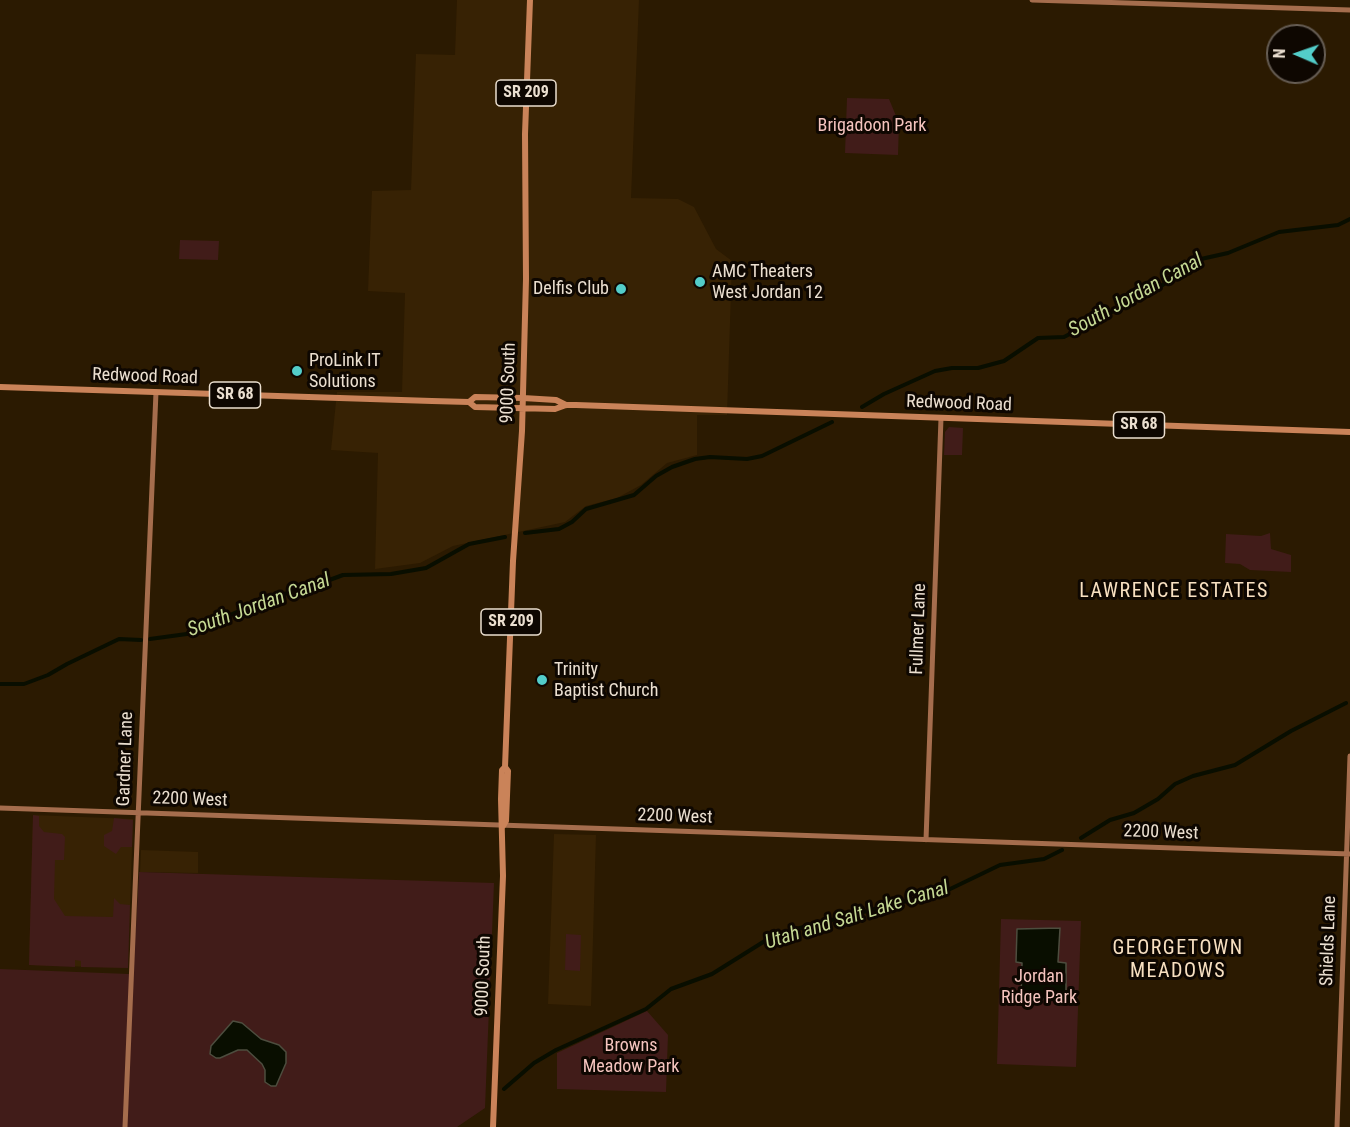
<!DOCTYPE html>
<style>
body{margin:0}
#map{position:relative;width:1350px;height:1127px;overflow:hidden;background:#2b1a01;font-family:"Roboto Condensed",sans-serif}
canvas{display:block}
.north{position:absolute;left:1266px;top:24px;width:60px;height:60px;box-sizing:border-box;background:#0e0701;border:2px solid #665d54;border-radius:50%;rotate:272deg;font-size:16px;font-weight:700;line-height:24px;text-align:center;color:#ebdfd0}
.north::after{content:'';display:block;margin:auto;width:21px;height:27px;background:#53cdc9;clip-path:polygon(50% 0,100% 100%,50% 72%,0 100%)}
</style>
<div id="map">
<canvas width="1350" height="1127"></canvas>
<div class="north">N</div>
</div>
<script>
const c = document.querySelector('canvas').getContext('2d');
c.lineJoin = 'round';
function fill(path, color) {
  c.fillStyle = color;
  c.fill(path, 'evenodd');
}
function shape(rows) {
  const path = new Path2D();
  for (const r of rows) {
    path.moveTo(r[0], r[1]);
    for (let i = 2; i < r.length; i += 2) path.lineTo(r[i], r[i + 1]);
  }
  return path;
}
function strokePath(path, color, width, dash) {
  c.strokeStyle = color;
  c.lineWidth = width;
  c.lineCap = dash ? 'butt' : 'round';
  c.setLineDash(dash || []);
  c.stroke(path);
}
function label(font, color, halo, rows, align = 'center') {
  c.font = font + ' "Roboto Condensed",sans-serif';
  c.lineWidth = 6;
  c.setLineDash([]);
  c.textBaseline = 'middle';
  c.strokeStyle = halo;
  c.fillStyle = color;
  for (const [text, x, y, turn = 0] of rows) {
    c.save();
    c.translate(x, y);
    c.rotate((+turn || 0) * Math.PI / 180);
    c.textAlign = isNaN(turn) ? turn : align;
    if (halo) c.strokeText(text, 0, 0);
    c.fillText(text, 0, 0);
    c.restore();
  }
}
fill(shape([
 [457,0,639,0,631,198,678,199,694,207,716,249,732,261,727,415,697,415,697,455,667,463,641,485,617,498,586,506,565,522,453,546,420,563,375,569,378,453,331,450,337,392,402,392,405,293,368,291,372,191,411,190,416,54,455,55],
 [33,815,133,819,128,968,29,965],
 [554,834,596,835,591,1006,548,1004],
 [141,850,198,852,198,873,140,872]
]), '#372204');
fill(shape([
 [847,98,889,99,899,123,898,155,845,153],
 [180,240,219,241,218,260,179,259],
 [949,427,963,428,962,455,944,455,945,432],
 [1270,533,1271,549,1291,555,1291,572,1250,570,1240,564,1225,563,1226,534,1261,536],
 [33,815,39,816,39,826,44,832,62,834,65,837,64,860,55,860,54,899,65,916,113,917,114,898,120,904,130,905,128,968,81,967,81,961,75,960,75,967,29,965],
 [114,818,133,820,132,847,121,847,116,854,104,846,104,835,112,831],
 [139,872,494,883,485,1108,457,1127,0,1127,0,969,129,974,129,975,136,927],
 [1001,919,1081,921,1076,1067,997,1064],
 [566,934,581,935,580,971,565,970],
 [647,1011,668,1035,666,1092,557,1089,557,1053]
]), '#411c19');
const water = shape([
 [1060,928,1058,962,1066,963,1066,1000,1021,998,1022,963,1016,962,1017,929,1060,928],
 [233,1021,242,1023,261,1039,279,1045,286,1052,286,1063,276,1086,271,1086,265,1082,265,1070,262,1064,247,1050,238,1050,220,1058,216,1058,210,1054,211,1046,233,1021]
]);
fill(water, '#090e00');
strokePath(water, '#4d4d3e', 1.5);
strokePath(shape([
 [862,407,884,394,935,371,952,368,978,368,1004,361,1038,338,1064,337,1161,286,1201,259,1228,253,1279,232,1338,225,1350,219],
 [525,533,559,529,572,522,586,509,634,495,656,476,672,467,695,459,710,457,747,459,762,456,832,422],
 [150,639,194,633,214,625,230,615,271,597,305,589,343,575,391,574,426,568,469,544,505,537],
 [0,684,24,684,48,675,67,664,119,639,141,640],
 [1081,838,1110,820,1134,813,1158,799,1175,784,1193,776,1235,765,1291,731,1346,703],
 [504,1089,534,1063,556,1050,646,1009,671,989,712,974,768,939,792,930,946,891,1000,865,1044,859,1062,850]
]), '#090e00', 4);
strokePath(shape([
 [1032,0,1350,10],
 [0,808,1350,854],
 [926,840,941,418],
 [125,1127,156,392],
 [1337,1127,1350,756]
]), '#a56d4d', 5);
strokePath(shape([
 [0,387,432,401,469,402,475,397,523,398,556,400,566,405],
 [469,402,475,407,555,409,566,405,576,405,1350,432],
 [503,826,506,821,508,771,505,767],
 [493,1127,503,876,501,799,502,770,505,767,513,561,522,431,526,279,525,134,530,0]
]), '#ca8359', 6);
for (const [x, y, r, color] of [
 [700,282,6,"#53cdc9"],
 [621,289,6,"#53cdc9"],
 [297,371,6,"#53cdc9"],
 [542,680,6,"#53cdc9"]
]) {
  const dot = new Path2D();
  dot.arc(x, y, r, 0, 2 * Math.PI);
  c.fillStyle = color;
  c.fill(dot);
  strokePath(dot, '#0e0701', 2);
}
for (const [x, y, w] of [
 [526,93,60],
 [235,395,51],
 [1139,425,51],
 [511,622,60]
]) {
  const box = new Path2D();
  box.roundRect(x - w / 2, y - 13, w, 26, 4.5);
  c.fillStyle = '#0e0701';
  c.fill(box);
  strokePath(box, '#ebdfd0', 1.5);
}
label('bold 16px', '#ebdfd0', null, [
 ["SR 209",526,93],
 ["SR 68",235,395],
 ["SR 68",1139,425],
 ["SR 209",511,622]
]);
label('18px', '#f5c4be', '#0e0701', [
 ["Brigadoon Park",872,126],
 ["Jordan",1039,977],
 ["Ridge Park",1039,998],
 ["Browns",631,1046],
 ["Meadow Park",631,1067]
]);
label('18px', '#ebdfd0', '#0e0701', [
 ["AMC Theaters",712,272],
 ["West Jordan 12",712,293],
 ["Delfis Club",609,289,"right"],
 ["ProLink IT",309,361],
 ["Solutions",309,382],
 ["Trinity",554,670],
 ["Baptist Church",554,691]
], 'left');
label('18px', '#ebdfd0', '#0e0701', [
 ["Redwood Road",145,377,2],
 ["9000 South",509,383,-88],
 ["Redwood Road",959,404,2],
 ["Fullmer Lane",919,629,-88],
 ["Gardner Lane",126,759,-88],
 ["2200 West",190,800,2],
 ["2200 West",675,817,2],
 ["2200 West",1161,833,2],
 ["Shields Lane",1329,941,-88],
 ["9000 South",484,976,-88]
]);
label('italic 20px', '#c5d893', '#0e0701', [
 ["South Jordan Canal",1136,296,-29],
 ["South Jordan Canal",259,606,-20],
 ["Utah and Salt Lake Canal",857,916,-17]
]);
c.letterSpacing = '1.5px';
label('20px', '#f8e0c1', '#0e0701', [
 ["LAWRENCE ESTATES",1174,592],
 ["GEORGETOWN",1178,949],
 ["MEADOWS",1178,972]
]);
c.letterSpacing = '0px';
</script>
